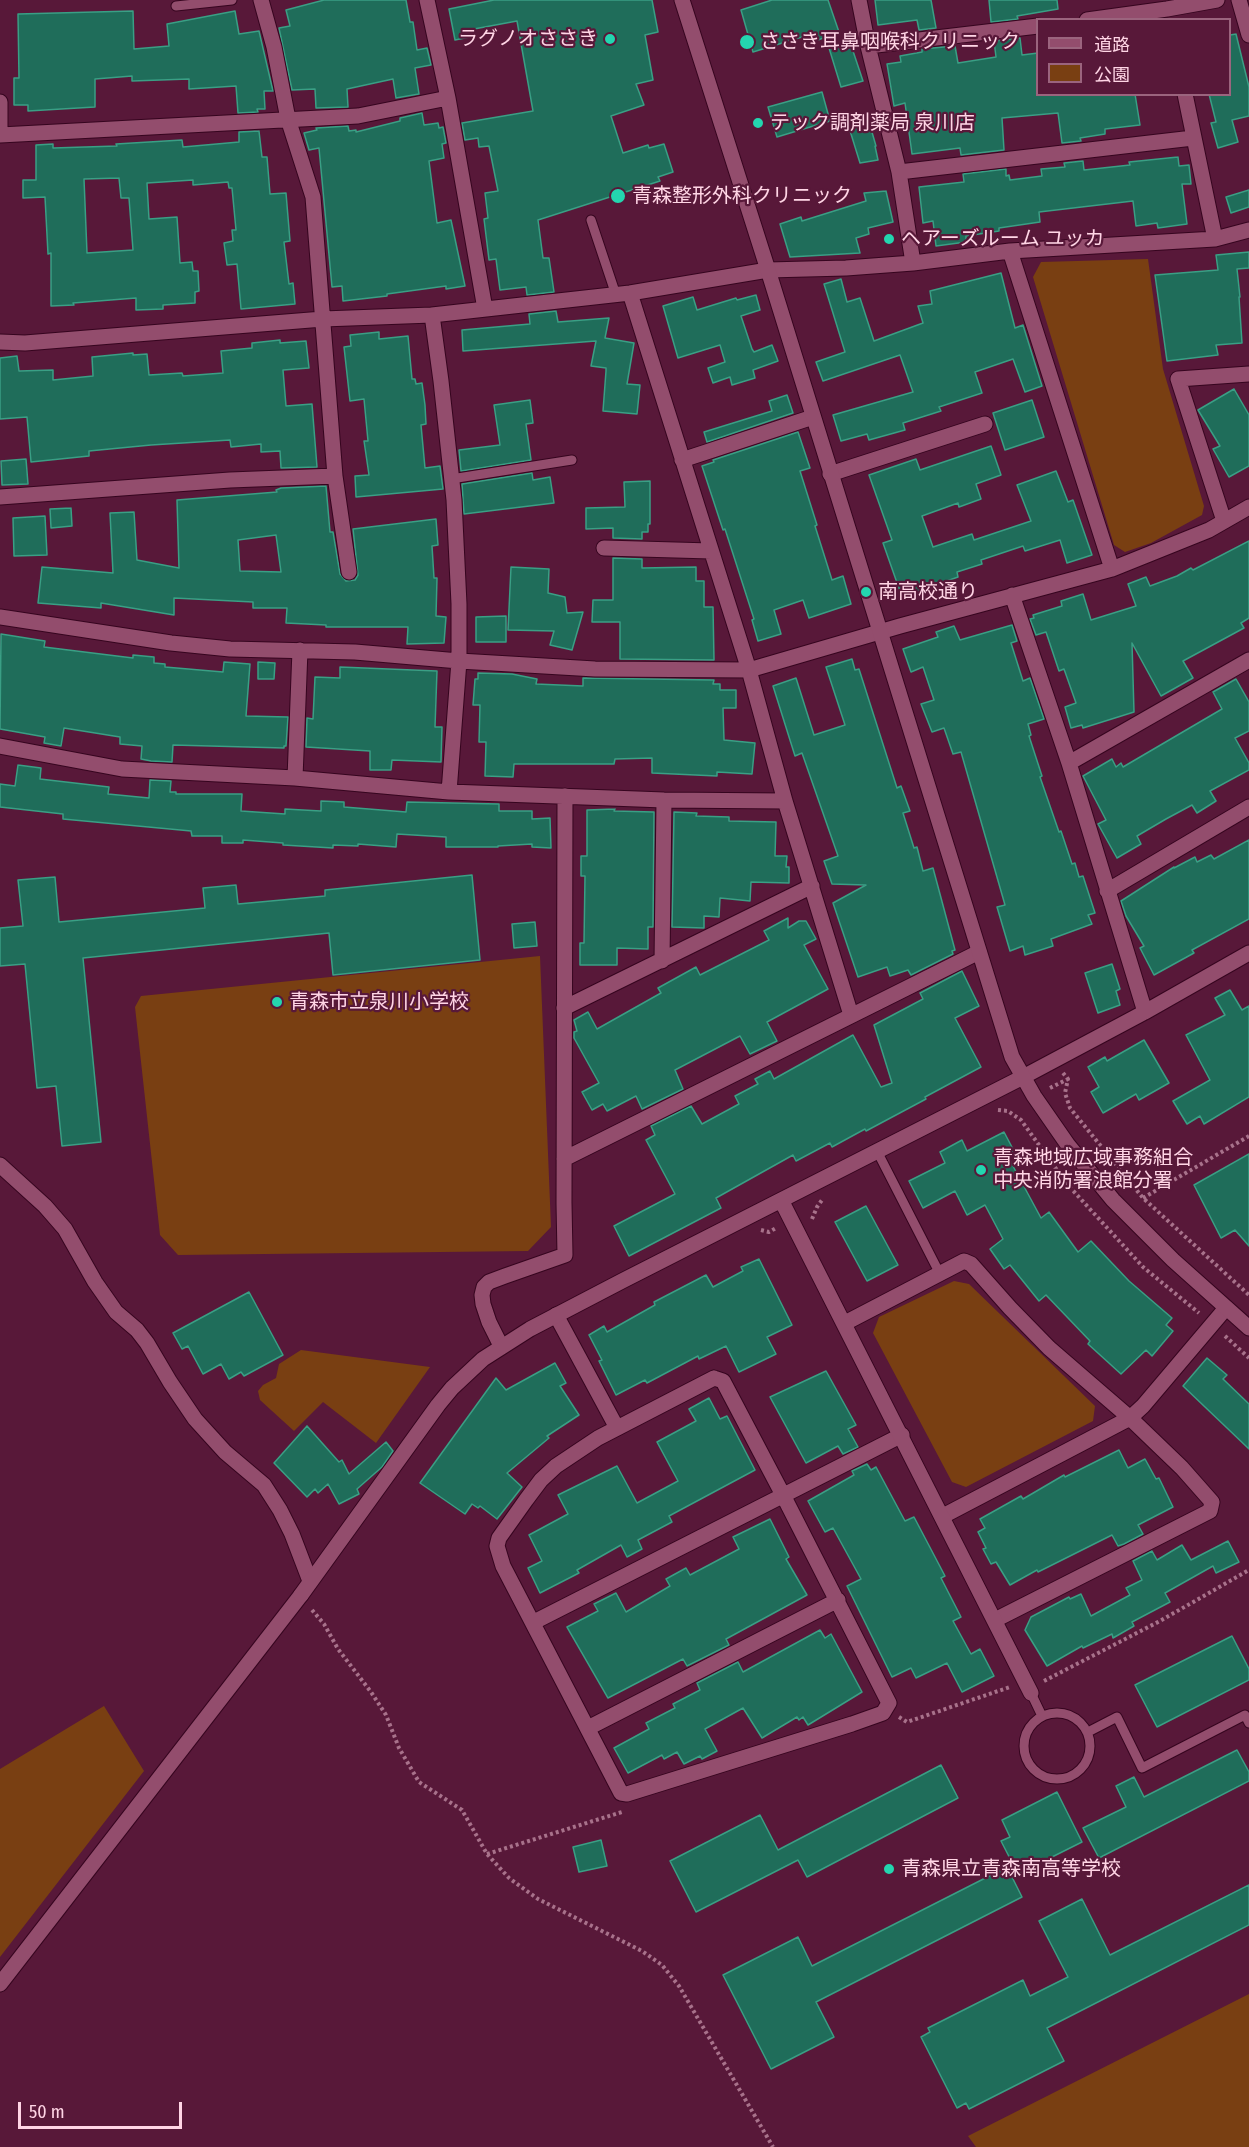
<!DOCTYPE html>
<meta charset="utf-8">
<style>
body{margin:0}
#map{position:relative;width:1249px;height:2147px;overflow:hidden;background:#581839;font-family:"Fira Sans Condensed","Noto Sans JP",sans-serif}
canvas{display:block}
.legend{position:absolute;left:1036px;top:18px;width:195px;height:78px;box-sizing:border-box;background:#581839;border:2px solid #9b647e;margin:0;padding:8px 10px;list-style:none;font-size:18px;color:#ffd5e5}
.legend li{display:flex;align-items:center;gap:12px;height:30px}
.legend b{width:30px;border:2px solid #9b647e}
.scale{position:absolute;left:18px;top:2102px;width:164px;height:27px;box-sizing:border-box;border:3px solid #ffd5e5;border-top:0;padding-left:8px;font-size:18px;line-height:21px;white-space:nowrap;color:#ffd5e5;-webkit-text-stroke:4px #581839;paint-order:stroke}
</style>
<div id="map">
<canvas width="1249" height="2147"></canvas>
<ul class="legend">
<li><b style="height:8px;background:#934d6d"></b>道路</li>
<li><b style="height:16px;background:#793f12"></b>公園</li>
</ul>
<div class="scale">50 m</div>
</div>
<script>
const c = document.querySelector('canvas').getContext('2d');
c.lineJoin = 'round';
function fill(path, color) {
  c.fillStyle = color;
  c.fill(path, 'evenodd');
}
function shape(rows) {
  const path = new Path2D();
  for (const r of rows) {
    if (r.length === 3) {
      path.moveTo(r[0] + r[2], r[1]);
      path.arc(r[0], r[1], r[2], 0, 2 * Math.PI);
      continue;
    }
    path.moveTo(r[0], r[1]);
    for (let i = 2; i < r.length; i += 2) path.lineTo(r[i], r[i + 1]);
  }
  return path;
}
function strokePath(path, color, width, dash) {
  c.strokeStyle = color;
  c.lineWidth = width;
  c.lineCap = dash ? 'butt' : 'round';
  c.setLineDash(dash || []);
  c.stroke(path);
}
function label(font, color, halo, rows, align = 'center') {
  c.font = font + ' "Fira Sans Condensed","Noto Sans JP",sans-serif';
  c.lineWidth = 4.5;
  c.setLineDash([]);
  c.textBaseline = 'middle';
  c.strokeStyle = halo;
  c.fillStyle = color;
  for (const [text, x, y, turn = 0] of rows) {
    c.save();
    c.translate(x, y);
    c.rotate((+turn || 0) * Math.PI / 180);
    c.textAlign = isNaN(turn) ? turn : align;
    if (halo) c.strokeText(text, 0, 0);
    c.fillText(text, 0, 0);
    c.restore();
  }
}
fill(shape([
 [1148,259,1163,369,1204,506,1202,515,1151,543,1125,552,1114,545,1033,277,1041,262],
 [540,956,551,1227,528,1251,178,1255,160,1235,135,1007,141,996],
 [954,1281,969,1284,1095,1406,1093,1421,966,1487,952,1482,873,1333,879,1317],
 [301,1350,430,1367,376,1443,323,1402,294,1431,260,1400,258,1391,263,1385,276,1378,279,1364],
 [104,1706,144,1771,0,1957,0,1769],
 [1249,1994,1249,2147,976,2147,968,2136]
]), '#793f12');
const building = shape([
 [324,0,406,0,410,22,413,22,417,50,427,48,431,65,415,68,419,94,396,98,393,79,347,89,348,107,316,108,315,89,292,90,279,28,290,26,286,10,324,0],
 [494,0,652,0,658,32,645,35,653,80,636,84,644,105,611,116,623,153,648,145,649,148,664,144,673,172,658,177,660,181,538,220,543,258,549,258,554,292,527,295,526,287,500,290,496,259,489,260,484,219,488,218,485,193,498,191,489,146,479,147,478,138,465,140,462,123,533,111,517,21,474,29,475,36,455,40,449,9,494,0],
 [772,0,828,0,839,32,818,40,815,33,753,52,741,10,772,0],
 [875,0,931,0,936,28,919,30,917,20,878,25,875,0],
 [989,0,1057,0,1058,9,1017,16,1018,19,991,22,989,0],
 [133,11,134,49,169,46,167,24,235,11,239,34,259,31,273,91,264,91,265,109,257,109,258,112,238,113,236,86,189,89,189,79,132,81,132,76,95,79,95,107,28,111,28,105,14,105,14,78,19,78,18,14,133,11],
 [1236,34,1249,87,1249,116,1232,120,1238,142,1218,148,1211,123,1216,122,1209,94,1230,94,1230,35,1236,34],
 [1020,38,1022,55,1038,53,1038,94,1135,94,1140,125,1105,129,1105,134,1080,138,1081,141,1062,143,1058,113,1002,118,1004,150,961,155,960,148,912,154,905,103,894,106,887,64,901,62,900,56,922,52,922,49,955,46,958,63,996,57,994,41,1020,38],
 [850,42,863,81,841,87,829,48,850,42],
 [822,92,830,121,777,137,768,107,822,92],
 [422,113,424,125,438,123,439,128,443,127,446,143,442,144,444,158,429,161,437,223,451,220,465,286,446,289,446,286,387,294,387,296,343,301,342,286,332,287,319,148,309,150,304,133,317,130,316,128,348,126,349,131,356,130,356,132,400,121,400,118,422,113],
 [867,115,876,146,875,146,878,160,860,163,847,121,867,115],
 [259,131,262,157,267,157,270,194,286,193,290,241,284,242,289,284,293,283,295,304,241,309,237,264,227,265,224,243,233,241,232,230,236,230,232,188,229,188,228,182,193,185,193,180,147,183,149,219,177,217,180,263,192,262,193,271,198,271,199,291,195,292,195,303,163,305,163,309,136,310,136,298,73,303,74,305,51,306,51,253,48,254,45,197,23,198,23,180,36,180,36,145,53,144,53,148,117,146,116,144,182,140,183,147,239,142,239,132,259,131],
 [119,178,121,198,129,198,133,250,87,253,84,179,119,178],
 [1178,157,1179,166,1189,165,1191,184,1182,184,1187,224,1158,228,1157,223,1136,226,1133,201,1039,212,1040,222,999,228,999,231,966,236,966,242,936,246,933,221,923,223,919,187,964,182,963,174,1006,169,1006,176,1009,175,1010,180,1042,176,1041,169,1065,167,1064,163,1083,161,1084,170,1130,165,1129,162,1178,157],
 [1249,190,1249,207,1231,213,1226,197,1249,190],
 [886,191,893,222,868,228,869,234,856,238,860,253,790,257,780,224,801,217,802,221,866,201,864,193,886,191],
 [1249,252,1249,268,1237,269,1240,297,1239,297,1242,343,1216,345,1218,355,1167,361,1155,275,1218,270,1216,255,1249,252],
 [1001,273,1015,328,1023,325,1042,386,1025,392,1013,359,975,372,982,393,939,407,941,411,903,423,905,430,869,440,867,434,841,441,833,415,913,392,900,355,823,381,816,362,845,352,824,284,841,279,847,302,860,298,874,341,923,323,918,306,932,304,930,291,1001,273],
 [756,295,760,310,741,316,752,349,754,352,772,345,778,361,753,370,755,378,732,385,730,377,713,383,708,368,725,362,720,345,678,358,663,306,693,297,697,310,736,298,737,300,756,295],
 [556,311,558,322,609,318,605,338,634,343,627,384,640,385,637,414,603,411,606,371,606,368,591,366,596,341,463,351,462,330,530,324,529,314,556,311],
 [379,332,379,339,408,336,412,379,415,379,416,384,422,383,425,405,426,424,421,425,425,468,440,466,443,489,356,497,355,476,369,475,364,441,368,441,364,399,350,401,344,347,351,346,350,335,379,332],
 [280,340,280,343,306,341,309,368,283,370,286,406,312,404,317,467,281,468,280,451,261,452,261,444,231,447,230,440,151,445,89,451,89,456,31,462,27,417,0,419,0,358,17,356,19,371,53,370,53,380,93,376,92,357,133,353,133,355,147,354,149,375,182,373,183,376,223,373,221,351,252,348,252,343,280,340],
 [1234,389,1249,415,1249,466,1229,477,1213,449,1220,446,1198,410,1234,389],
 [787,395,793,413,707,442,704,432,772,411,769,401,787,395],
 [530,400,533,423,526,424,531,460,461,471,459,450,500,445,494,405,530,400],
 [1032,400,1044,437,1005,450,993,413,1032,400],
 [798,432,810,468,800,471,817,525,815,526,832,580,843,576,851,604,809,618,803,600,774,610,781,634,758,641,752,620,754,619,725,529,723,530,702,466,714,462,713,460,798,432],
 [991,446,1001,475,976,484,981,499,959,507,958,503,922,516,933,547,972,534,974,540,1031,521,1017,485,1056,471,1068,502,1073,500,1092,555,1067,563,1060,540,1025,551,1023,546,981,560,982,564,957,572,958,577,902,597,883,543,892,540,869,475,916,459,920,470,991,446],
 [26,459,28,484,2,485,1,461,26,459],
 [532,473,533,480,550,477,554,503,464,514,462,484,532,473],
 [650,481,650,524,648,524,648,532,642,532,642,539,613,538,613,528,586,529,586,508,625,507,624,482,650,481],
 [326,486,330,532,333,532,340,574,346,581,355,580,358,575,353,529,436,519,438,545,432,546,434,578,437,578,436,616,446,617,444,643,407,644,408,627,326,627,326,625,286,623,287,608,253,608,253,602,174,598,174,615,101,603,101,608,38,603,42,567,113,573,110,513,134,512,137,560,179,568,177,500,277,492,276,490,281,488,326,486],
 [276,535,281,572,240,571,238,540,276,535],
 [71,508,72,526,51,528,50,509,71,508],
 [45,516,47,555,14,556,13,518,45,516],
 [1249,541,1249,618,1241,623,1244,628,1183,661,1193,678,1161,696,1132,643,1134,712,1083,728,1082,725,1071,728,1065,707,1076,703,1064,669,1059,671,1046,632,1036,635,1030,619,1034,618,1033,615,1062,606,1061,601,1083,594,1091,620,1136,606,1128,584,1146,577,1150,586,1177,576,1191,568,1193,570,1249,541],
 [613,558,642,559,642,568,696,567,696,581,704,581,704,607,713,607,714,660,620,659,620,622,592,622,593,600,613,600,613,558],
 [511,567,549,569,548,593,565,597,567,613,583,612,572,650,550,645,554,631,508,630,511,567],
 [506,616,506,642,476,642,476,617,506,616],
 [1012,625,1017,641,1011,643,1023,681,1030,678,1044,719,1028,724,1031,735,1029,736,1042,776,1040,777,1059,832,1061,831,1072,864,1075,863,1079,877,1083,876,1095,913,1088,915,1092,924,1051,939,1053,946,1025,955,1023,946,1010,951,997,907,1005,905,961,752,953,754,944,728,932,732,921,704,934,700,923,667,911,672,903,649,938,637,936,632,954,626,960,640,1012,625],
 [1,634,45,641,44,647,133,658,133,655,154,657,154,663,165,664,165,667,223,672,224,662,250,664,246,716,288,717,286,746,284,746,284,748,173,745,172,762,151,761,141,759,142,746,120,744,120,737,64,728,61,746,44,743,45,737,0,729,1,634],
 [852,659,855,670,859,669,897,788,901,786,910,811,903,813,914,848,917,847,923,871,933,868,955,950,952,951,953,954,911,975,908,970,890,976,887,967,858,977,833,903,866,885,832,884,824,861,838,856,802,753,795,756,773,686,796,678,814,735,845,725,826,667,852,659],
 [258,662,275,663,274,679,258,679,258,662],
 [340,667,437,671,435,727,442,727,441,762,392,760,391,770,370,770,370,751,306,747,307,718,313,719,315,677,340,678,340,667],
 [478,673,512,674,537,679,536,684,583,686,583,678,714,680,713,684,720,684,720,690,736,690,736,708,723,708,724,740,755,743,752,774,717,772,717,776,652,773,652,758,615,759,614,764,514,764,513,777,485,776,486,742,479,742,480,705,473,705,475,679,478,679,478,673],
 [1236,679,1249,702,1249,731,1235,738,1249,763,1249,770,1210,791,1216,801,1197,813,1192,805,1166,819,1137,836,1141,844,1117,858,1098,824,1106,820,1083,776,1112,759,1116,767,1121,763,1123,767,1222,709,1213,692,1236,679],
 [18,765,41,768,40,779,109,787,108,794,149,798,150,780,171,781,170,792,176,792,176,794,242,794,241,811,285,814,285,809,321,811,321,801,344,802,344,807,406,812,407,802,499,804,499,811,532,811,532,819,550,818,551,848,532,847,532,844,498,846,498,847,446,847,446,837,397,834,396,847,358,844,358,846,333,845,333,848,283,845,283,843,243,840,243,843,222,843,222,836,192,836,191,831,63,819,63,814,0,807,0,784,15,786,18,765],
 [615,809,614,811,654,812,653,927,648,927,648,949,617,948,617,965,580,965,580,943,584,943,585,876,581,876,581,856,587,856,587,810,615,809],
 [674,812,697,813,696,816,729,817,729,821,776,822,775,856,787,856,786,867,789,867,789,883,751,882,750,901,720,898,719,917,704,916,704,928,672,927,674,812],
 [1249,840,1249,919,1192,950,1194,953,1154,975,1140,948,1144,946,1126,916,1121,901,1174,867,1174,868,1195,857,1197,862,1211,855,1214,859,1249,840],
 [472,875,480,960,333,975,329,933,83,958,101,1142,62,1146,56,1086,37,1088,25,964,0,966,0,928,23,926,18,880,55,877,59,922,205,908,203,888,236,885,238,904,325,896,325,890,472,875],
 [788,918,788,928,799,921,806,921,816,939,804,945,828,989,767,1022,777,1041,750,1054,740,1036,675,1070,683,1089,642,1109,636,1096,607,1111,603,1104,592,1110,582,1092,599,1083,574,1038,574,1032,577,1031,574,1020,588,1012,597,1029,661,993,658,988,696,967,700,975,769,940,764,931,788,918],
 [535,922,537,946,514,948,512,924,535,922],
 [1112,964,1120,989,1116,991,1120,1005,1098,1013,1085,973,1112,964],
 [962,971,979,1006,955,1018,981,1067,925,1097,926,1099,866,1131,865,1129,832,1147,830,1143,796,1161,793,1155,716,1198,721,1208,629,1256,614,1226,675,1194,646,1140,655,1135,651,1126,691,1106,702,1124,739,1104,735,1096,758,1084,755,1079,770,1071,774,1079,853,1035,881,1087,892,1083,874,1025,923,999,920,993,962,971],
 [1230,990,1242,1010,1249,1006,1249,1097,1204,1124,1200,1116,1187,1124,1173,1101,1210,1080,1186,1035,1225,1015,1215,998,1230,990],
 [1144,1040,1169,1083,1139,1100,1136,1094,1103,1113,1091,1092,1099,1087,1088,1067,1105,1057,1107,1061,1144,1040],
 [1004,1132,1014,1151,1007,1155,1041,1218,1049,1212,1078,1252,1091,1241,1129,1281,1172,1318,1166,1325,1173,1331,1152,1356,1146,1350,1121,1374,1088,1344,1090,1341,1046,1295,1039,1301,1010,1265,1004,1269,990,1249,1003,1239,985,1205,967,1215,955,1191,923,1208,909,1181,945,1163,940,1152,962,1140,967,1151,1004,1132],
 [1249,1154,1249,1246,1235,1230,1221,1238,1194,1185,1249,1154],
 [866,1206,898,1265,867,1281,835,1222,866,1206],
 [759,1259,792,1325,767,1337,776,1354,739,1372,726,1346,699,1359,698,1356,647,1383,645,1380,616,1395,599,1361,602,1360,589,1335,604,1326,607,1332,655,1305,654,1302,706,1275,713,1287,743,1271,741,1267,759,1259],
 [249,1292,283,1355,244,1376,241,1372,229,1379,221,1364,203,1374,188,1346,182,1349,173,1333,249,1292],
 [1207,1358,1227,1375,1223,1379,1249,1404,1249,1449,1183,1386,1207,1358],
 [555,1363,566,1383,560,1386,579,1415,547,1436,549,1438,507,1473,522,1487,497,1519,480,1506,478,1508,472,1504,465,1514,420,1483,496,1378,506,1390,555,1363],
 [826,1371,856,1425,848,1429,858,1447,843,1454,838,1446,806,1463,770,1397,826,1371],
 [709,1398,720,1419,727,1416,755,1470,669,1516,672,1522,638,1540,642,1549,627,1557,621,1545,577,1570,579,1573,540,1593,528,1568,542,1561,529,1535,568,1514,558,1495,617,1466,637,1503,678,1481,657,1442,696,1421,689,1409,709,1398],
 [307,1426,339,1462,342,1460,349,1474,386,1442,393,1451,382,1467,357,1489,359,1494,339,1504,328,1484,318,1493,315,1489,307,1497,274,1463,307,1426],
 [1119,1450,1128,1468,1145,1459,1156,1479,1159,1478,1173,1507,1138,1525,1143,1534,1124,1544,1118,1546,1112,1535,1038,1572,1037,1570,1010,1585,996,1562,991,1564,983,1549,986,1548,978,1532,985,1528,980,1519,1021,1496,1023,1499,1064,1475,1065,1477,1119,1450],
 [867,1464,871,1470,876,1467,905,1521,914,1517,945,1576,941,1578,961,1617,953,1621,971,1654,980,1649,994,1676,962,1692,947,1663,916,1678,911,1668,892,1677,847,1586,861,1579,833,1528,825,1532,808,1501,854,1475,852,1471,867,1464],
 [770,1519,789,1557,786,1559,807,1595,726,1639,729,1645,687,1666,683,1659,608,1698,567,1627,598,1611,594,1604,616,1593,626,1612,670,1586,666,1579,686,1568,690,1575,739,1549,733,1537,770,1519],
 [1228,1541,1239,1562,1216,1573,1213,1566,1165,1593,1170,1602,1132,1622,1134,1626,1113,1638,1112,1634,1083,1648,1082,1646,1047,1666,1025,1630,1031,1617,1069,1597,1070,1599,1081,1594,1091,1616,1130,1595,1126,1588,1142,1580,1133,1561,1152,1551,1157,1560,1182,1545,1191,1560,1228,1541],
 [820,1630,825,1638,831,1634,862,1692,808,1725,803,1717,799,1720,797,1717,762,1738,743,1708,705,1729,717,1751,702,1759,700,1756,684,1764,677,1752,664,1759,662,1755,628,1773,614,1748,649,1729,646,1723,675,1708,673,1704,700,1690,697,1683,738,1662,743,1672,820,1630],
 [1232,1636,1249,1669,1249,1680,1157,1727,1135,1685,1232,1636],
 [1237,1750,1249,1772,1249,1781,1099,1858,1083,1828,1126,1807,1116,1786,1134,1777,1144,1797,1237,1750],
 [941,1765,958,1798,807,1877,798,1860,696,1912,670,1861,760,1815,778,1850,941,1765],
 [1057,1792,1082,1842,1018,1874,1001,1841,1010,1837,1002,1820,1057,1792],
 [601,1840,607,1866,579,1872,573,1847,601,1840],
 [1007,1867,1022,1897,816,2002,834,2037,771,2069,723,1975,798,1937,812,1966,1007,1867],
 [1249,1885,1249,1925,1047,2028,1064,2061,969,2109,966,2103,957,2108,921,2037,930,2032,928,2028,1023,1980,1030,1996,1068,1977,1039,1921,1082,1899,1110,1955,1249,1885]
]);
fill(building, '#1f6d5a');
strokePath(building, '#3a9f85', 1.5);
const service = shape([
 [176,6,232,0],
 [591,220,616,295],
 [451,479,572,460],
 [877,1151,940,1274],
 [1031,1693,1042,1716],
 [1057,1746,33],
 [1088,1732,1117,1717,1142,1768,1245,1715,1249,1723]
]);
const minor = shape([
 [427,0,448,98,485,309],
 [859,0,868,46,899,172,913,263],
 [1239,0,1249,35],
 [1087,20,1167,9,1217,0],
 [868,46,1038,26],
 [1185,94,1215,239],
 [0,102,0,135,358,116,448,98],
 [899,172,1193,138],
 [1010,251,1112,569],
 [630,293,749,670,785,801,851,1015],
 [432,315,441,381,454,500,459,604,459,661,449,792],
 [0,342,25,343,323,319,432,315,630,293,768,270,846,268,913,263,1010,251,1215,239,1249,230],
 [682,460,813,417],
 [830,474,985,424],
 [335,476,349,572],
 [0,497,230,480,335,476,313,197,288,119,274,47,261,0],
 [1224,521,1178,379,1249,374],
 [604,548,711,551],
 [1012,595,1069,763,1145,1012],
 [0,617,171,643,230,649,355,652,459,661,595,669,749,670,900,626,1112,569,1209,530,1249,507],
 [0,746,122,769,295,778,449,792,664,800,785,801],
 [1069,763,1249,660],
 [295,778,300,650],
 [1107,891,1249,807],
 [662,961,664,800],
 [564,1008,812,886],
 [1023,1077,1145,1012,1249,953],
 [564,1159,979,952],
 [0,1165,45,1206,65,1229,95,1282,116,1312,137,1330,147,1343,170,1382,195,1419,225,1452,264,1485,280,1510,292,1534,310,1581],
 [556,1315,617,1428],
 [845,1323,964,1261,971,1264,1010,1308,1049,1348,1130,1418,1182,1468,1212,1502,1210,1511,995,1620],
 [501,1346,489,1322,483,1304,482,1295,484,1287,489,1282,505,1276,565,1255,564,1203,565,796],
 [714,1378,723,1381,783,1495,889,1703,883,1713,852,1724,627,1794,621,1793,503,1566,497,1546,499,1538,526,1500,541,1480,556,1466,598,1438,714,1378],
 [943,1516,1130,1418,1143,1406,1226,1308],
 [534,1622,902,1435],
 [588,1728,838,1600],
 [0,1984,301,1595]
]);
const tertiary = shape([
 [682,0,768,270,1012,1057,1034,1096,1068,1145,1113,1200,1173,1260,1249,1328],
 [781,1200,1031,1693],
 [301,1595,438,1405,452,1388,483,1359,530,1329,622,1281,1023,1077]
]);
strokePath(service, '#36051f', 11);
strokePath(minor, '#36051f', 17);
strokePath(tertiary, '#36051f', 17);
strokePath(shape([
 [1063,1073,1068,1079,1065,1093,1070,1108,1143,1198,1249,1295],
 [1050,1088,1068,1079],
 [998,1110,1008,1111,1021,1120,1067,1184,1143,1267,1199,1313],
 [1143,1198,1249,1136],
 [812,1219,817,1207,822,1200],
 [761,1230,769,1232,776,1228],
 [1225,1336,1249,1358],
 [312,1610,324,1624,338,1649,371,1692,386,1715,399,1748,419,1782,462,1810,487,1854,509,1878,538,1899,642,1951,662,1965,679,1986,773,2147],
 [1044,1681,1160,1621,1249,1570],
 [899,1717,907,1722,1010,1687],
 [487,1854,622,1812]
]), '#a8728b', 4, [3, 3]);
strokePath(service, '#934d6d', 9);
strokePath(minor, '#934d6d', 15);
strokePath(tertiary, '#934d6d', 15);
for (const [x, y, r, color] of [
 [610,39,6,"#24d5af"],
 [747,42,8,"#24d5af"],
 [758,123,6,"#24d5af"],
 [618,196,8,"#24d5af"],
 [889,239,6,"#24d5af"],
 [866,592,6,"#24d5af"],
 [277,1002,6,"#24d5af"],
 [981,1170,6,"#24d5af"],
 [889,1869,6,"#24d5af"]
]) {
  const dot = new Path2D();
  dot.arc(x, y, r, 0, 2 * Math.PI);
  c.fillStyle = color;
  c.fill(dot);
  strokePath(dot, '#581839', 2);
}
label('20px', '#ffd5e5', '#581839', [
 ["ラグノオささき",598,39,"right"],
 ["ささき耳鼻咽喉科クリニック",760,42],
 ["テック調剤薬局 泉川店",770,123],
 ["青森整形外科クリニック",632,196],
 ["ヘアーズルーム ユッカ",901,239],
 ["南高校通り",878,592],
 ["青森市立泉川小学校",289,1002],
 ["青森地域広域事務組合",993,1158],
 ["中央消防署浪館分署",993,1181],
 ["青森県立青森南高等学校",901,1869]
], 'left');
</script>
